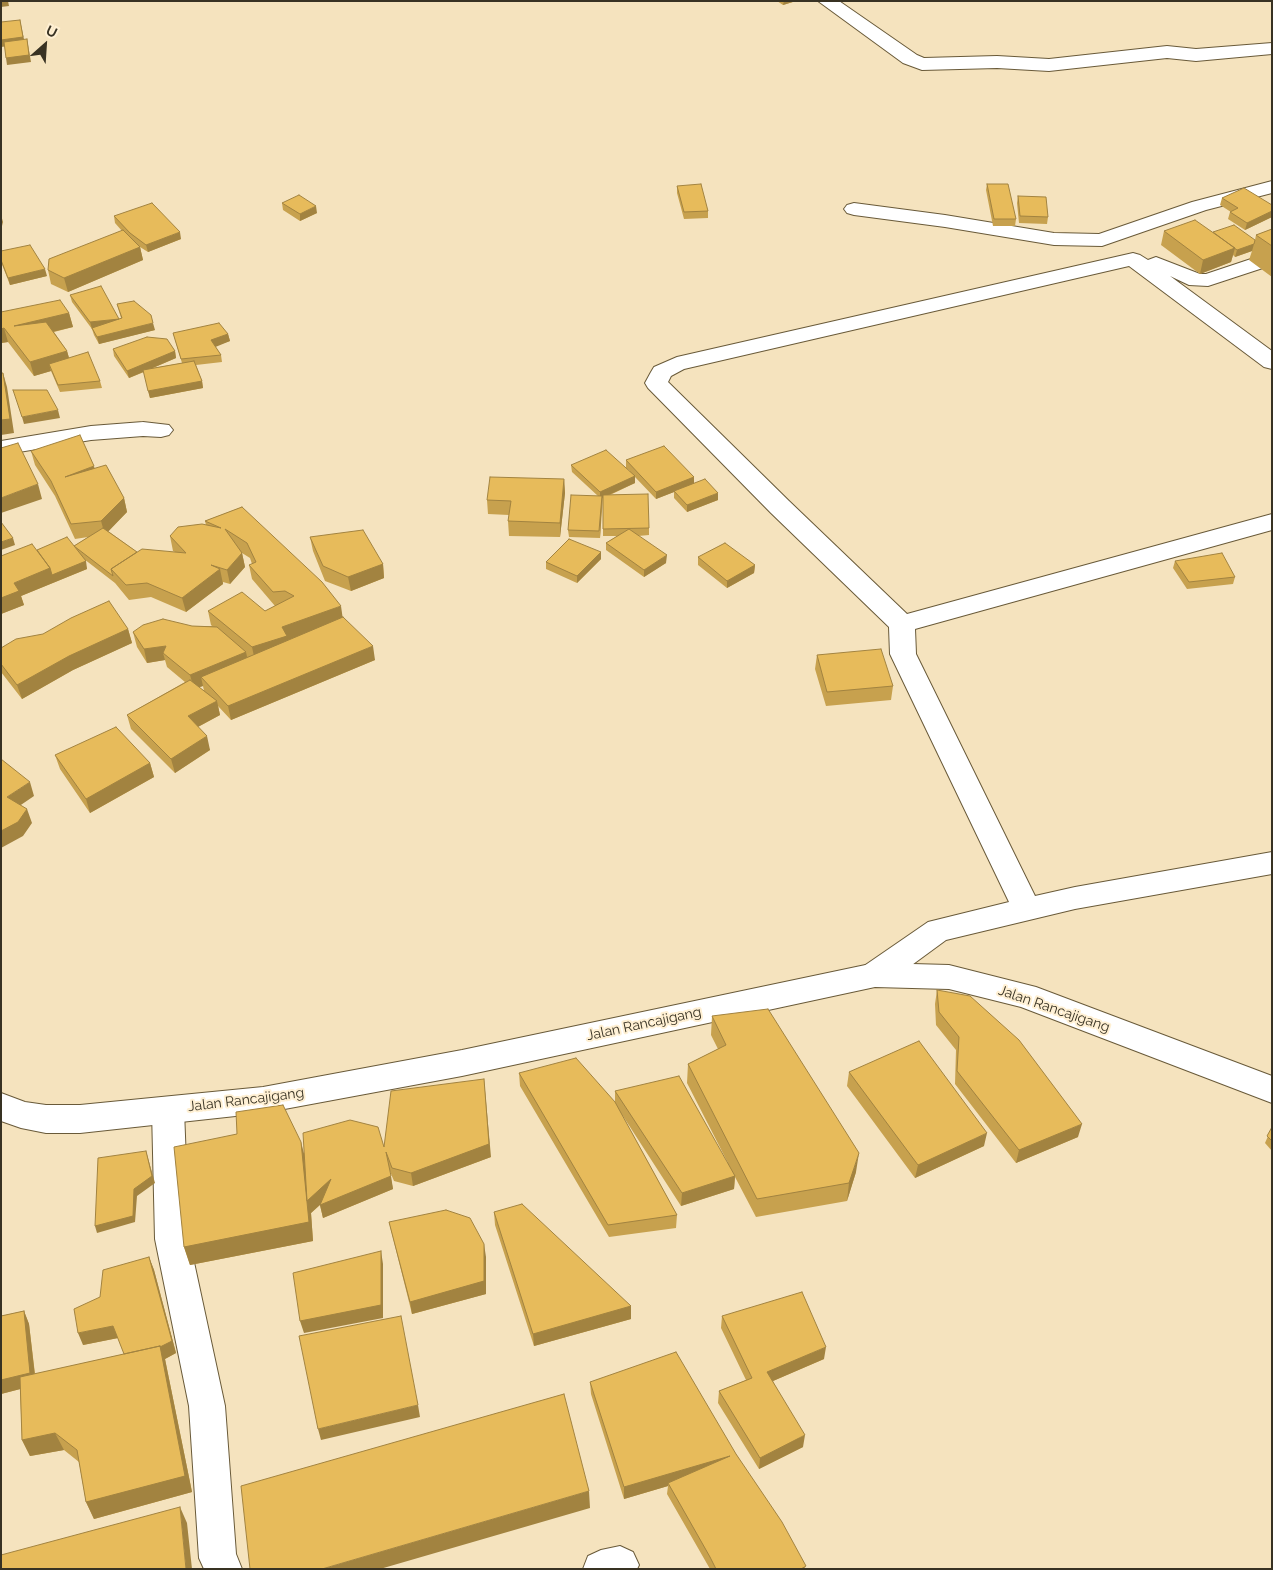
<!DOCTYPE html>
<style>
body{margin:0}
#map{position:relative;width:1273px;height:1570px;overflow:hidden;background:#f5e3be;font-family:Raleway,sans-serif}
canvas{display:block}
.frame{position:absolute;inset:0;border:2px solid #383223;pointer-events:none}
.north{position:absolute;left:20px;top:20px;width:50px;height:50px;-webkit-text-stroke:4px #fff0d3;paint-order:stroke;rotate:26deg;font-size:14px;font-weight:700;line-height:20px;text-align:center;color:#383223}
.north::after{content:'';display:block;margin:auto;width:18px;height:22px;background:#383223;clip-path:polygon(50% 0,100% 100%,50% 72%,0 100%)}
</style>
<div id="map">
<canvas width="1273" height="1570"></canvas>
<div class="frame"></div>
<div class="north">U</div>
</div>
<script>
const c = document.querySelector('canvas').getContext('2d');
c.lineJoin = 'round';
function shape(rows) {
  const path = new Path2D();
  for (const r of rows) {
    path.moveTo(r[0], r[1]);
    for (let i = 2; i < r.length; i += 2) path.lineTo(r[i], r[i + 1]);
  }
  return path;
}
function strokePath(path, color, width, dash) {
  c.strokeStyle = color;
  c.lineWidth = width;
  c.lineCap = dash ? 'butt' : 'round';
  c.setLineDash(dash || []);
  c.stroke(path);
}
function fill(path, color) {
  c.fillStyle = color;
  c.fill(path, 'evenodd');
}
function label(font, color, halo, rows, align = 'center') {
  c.font = font + ' Raleway,sans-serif';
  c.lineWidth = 4;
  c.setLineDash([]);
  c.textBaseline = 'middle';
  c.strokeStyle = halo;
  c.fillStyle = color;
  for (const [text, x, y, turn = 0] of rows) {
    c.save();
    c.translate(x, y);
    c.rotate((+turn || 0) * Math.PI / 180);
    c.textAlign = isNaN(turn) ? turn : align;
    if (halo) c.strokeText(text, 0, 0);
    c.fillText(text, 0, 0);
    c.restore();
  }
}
const minor = shape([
 [818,1,839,1,917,55,924,58,997,56,1049,59,1167,46,1196,49,1272,43,1272,54,1196,61,1167,58,1049,71,997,68,922,70,903,63,818,1],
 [1272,181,1272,193,1206,210,1102,246,1054,245,945,227,854,215,847,213,844,209,847,205,854,203,945,215,1054,233,1099,234,1192,202,1272,181],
 [1272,252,1272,265,1208,286,1189,285,1170,276,1272,351,1272,369,1264,367,1129,266,684,369,671,376,668,382,789,501,907,614,1272,514,1272,530,915,629,916,654,1035,896,1075,887,1272,852,1272,874,1075,909,946,940,886,984,875,987,864,984,860,975,864,966,928,922,1009,902,890,654,889,627,771,513,648,388,645,383,651,372,654,367,677,357,1133,253,1140,255,1148,260,1156,257,1200,274,1206,274,1272,252],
 [143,422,169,425,173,430,169,435,161,437,143,436,91,440,1,455,1,441,91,426,143,422],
 [168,1097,179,1101,184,1110,189,1239,225,1406,236,1554,242,1569,204,1569,199,1558,189,1406,155,1239,152,1110,157,1101,168,1097],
 [620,1546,633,1552,639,1565,637,1569,583,1569,588,1556,601,1550,620,1546]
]);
const major = shape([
 [875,963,949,965,1036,987,1272,1076,1272,1103,1021,1007,949,989,875,987,462,1076,263,1113,80,1133,46,1133,21,1128,1,1121,1,1093,25,1102,46,1105,80,1105,263,1087,462,1050,875,963]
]);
strokePath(minor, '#695a39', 2);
strokePath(major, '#695a39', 2);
fill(minor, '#fff');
fill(major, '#fff');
fill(shape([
 [777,1,796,1,783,5],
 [987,184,1016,219,1015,226,993,226,986,190],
 [677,186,708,211,708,218,684,219,677,193],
 [1018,196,1048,217,1047,224,1019,223,1017,203],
 [1222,198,1272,205,1272,217,1245,230,1228,219,1230,212,1231,212,1220,205],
 [282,203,317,213,300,221,283,210],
 [114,216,181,239,148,252,140,247,143,260,68,292,51,284,48,270,122,231,115,223],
 [1272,229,1272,277,1249,260,1252,251,1235,257,1233,255,1231,262,1200,274,1161,245,1164,231,1213,233,1255,240,1256,235],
 [1,251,47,276,10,285,1,262],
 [70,295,119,319,121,318,117,304,155,330,99,344,94,335,92,329,72,302],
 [1,312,69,313,73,327,54,332,67,351,69,358,100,381,102,388,60,392,51,371,34,376,8,342,1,343],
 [173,333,228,334,230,341,215,346,221,355,222,362,196,365,202,381,203,388,150,398,144,372,129,378,114,356,113,349,175,351,176,358,153,368,182,363],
 [31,451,94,469,124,498,127,512,108,531,137,552,175,552,173,551,170,536,206,525,205,521,242,507,343,617,375,660,231,720,218,706,220,715,198,727,210,750,175,773,131,729,127,715,185,682,167,667,165,660,147,663,137,647,133,632,192,626,212,626,211,625,208,611,265,611,275,606,252,579,249,565,252,564,250,558,242,553,245,567,230,584,223,582,223,584,186,612,151,597,129,600,115,583,84,559,87,569,21,596,24,605,1,614,37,550,74,546,88,537,75,539,55,496,35,465],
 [203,686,204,691,199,687],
 [626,460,694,477,694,483,718,500,687,512,674,498,674,492,656,499,635,477,635,483,610,495,649,528,649,535,638,536,666,563,644,577,606,550,606,543,617,536,603,536,603,498,600,538,569,537,568,530,598,496,572,472,571,465,630,471,626,468],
 [564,479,565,493,560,537,509,536,508,521,509,515,488,514,487,500],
 [310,537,383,564,384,578,351,591,325,581,313,551],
 [601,552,601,559,577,583,546,569,546,562],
 [698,557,755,565,754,573,727,588,698,565],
 [1175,561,1235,577,1233,584,1187,589,1173,568],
 [128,629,132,643,73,670,22,699,1,672,1,648],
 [817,655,893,686,891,700,826,706,815,669],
 [55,755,150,763,154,777,90,813,60,769],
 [937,990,1078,1137,1016,1163,955,1084,956,1050,936,1025,935,1004],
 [712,1016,856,1172,847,1201,756,1217,735,1177,734,1189,681,1206,621,1113,677,1215,676,1228,609,1237,520,1086,519,1073,615,1102,615,1091,728,1163,687,1083,688,1064,718,1049,711,1035],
 [849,1072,984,1146,915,1178,847,1086],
 [1272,1127,1272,1151,1265,1143],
 [384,1147,491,1157,413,1186,394,1181,389,1169,393,1189,323,1218,320,1205,311,1213,313,1241,190,1265,184,1247,304,1153],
 [494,1212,631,1306,631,1319,534,1346,495,1225],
 [389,1222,486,1257,486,1294,412,1314],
 [149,1257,154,1270,176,1353,165,1359,166,1364,192,1492,94,1519,86,1502,79,1462,64,1450,30,1456,22,1440,20,1389,1,1394,1,1316,24,1311,29,1324,35,1374,124,1354,118,1338,83,1345,100,1297],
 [722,1316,824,1359,773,1381,803,1447,759,1469,718,1403,719,1391,746,1380,721,1328],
 [590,1382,736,1454,806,1569,710,1569,667,1494,668,1486,624,1499,591,1394]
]), '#c7a14e');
fill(shape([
 [1,1,8,1,9,6,1,7],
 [784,1,796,1,783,5],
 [20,20,25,44,1,47,1,40],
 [27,39,31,62,7,65,6,58],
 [316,206,317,213,300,221,300,214],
 [1272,211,1272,217,1245,230,1247,223],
 [1,215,3,222,1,230],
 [180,232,181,239,148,252,146,245],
 [1254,244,1252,251,1235,257,1237,250],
 [140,247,143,260,68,292,64,278],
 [1235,248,1231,262,1200,274,1203,260],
 [45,269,47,276,10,285,8,278],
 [69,313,73,327,18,340,14,326],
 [119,319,121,326,92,329,90,322],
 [153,323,155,330,99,344,97,337],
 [4,328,8,342,1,343,1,329],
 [228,334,230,341,213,348,211,340],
 [67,351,71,365,49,364,51,371,34,376,30,362],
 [175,351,176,358,129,378,127,371],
 [3,373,7,387,14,433,1,435],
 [202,381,203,388,150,398,148,391],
 [58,410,60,418,24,424,22,417],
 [94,466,97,480,65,477],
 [635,476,635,483,602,498,600,538,600,492],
 [694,477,694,484,674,491,674,492,656,499,656,492],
 [564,479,565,493,560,537,560,523],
 [38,484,42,499,1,513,1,498],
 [718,493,718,500,687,512,687,505],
 [124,498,127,512,105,535,101,521],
 [13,538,15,545,1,550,1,542],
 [601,552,601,559,577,583,577,576],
 [242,553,245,567,230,584,227,570],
 [667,555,666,563,644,577,644,570],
 [86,561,87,569,21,596,24,605,1,614,1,598,14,583,50,568],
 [383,564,384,578,351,591,348,577],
 [755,565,754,573,727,588,727,581],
 [220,569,223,584,186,612,182,598],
 [341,606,343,620,288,640,289,650,255,661,252,647,282,627],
 [128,629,132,643,73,670,22,699,17,685,69,656],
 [166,646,163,653,165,660,147,663,144,649],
 [373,646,375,660,231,720,228,706],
 [246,652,249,666,201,677,203,686,194,689,190,675],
 [217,701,220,715,192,730,188,716],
 [207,736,210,750,175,773,171,759],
 [150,763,154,777,90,813,86,799],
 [30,782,34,796,12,811,7,797],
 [27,809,32,823,23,836,1,848,1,831],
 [484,1079,491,1157,413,1186,411,1173],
 [1082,1124,1078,1137,1016,1163,1019,1150],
 [987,1133,984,1146,915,1178,918,1165],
 [301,1142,306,1161,331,1179,334,1192,311,1213,313,1241,190,1265,184,1247],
 [146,1151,155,1183,137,1196,135,1222,97,1233,95,1226],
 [859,1153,856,1172,847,1201,849,1183],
 [391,1176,393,1189,323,1218,320,1205],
 [735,1176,734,1189,681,1206,682,1193],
 [484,1244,486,1257,486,1294,412,1314,410,1302],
 [381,1251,383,1264,383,1318,304,1333,300,1321],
 [149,1257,154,1270,176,1353,165,1359,166,1364,192,1492,94,1519,86,1502,150,1367],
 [631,1306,631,1319,534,1346,533,1334],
 [24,1311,29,1324,36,1385,1,1394,1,1380],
 [113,1326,118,1338,83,1345,78,1333],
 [826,1347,824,1359,766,1384,767,1372],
 [418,1405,420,1417,321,1440,318,1429],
 [55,1433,64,1450,30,1456,22,1440],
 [805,1435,803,1447,759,1469,760,1458],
 [730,1456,668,1483,668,1486,624,1499,624,1487],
 [589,1491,590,1508,380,1569,322,1569],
 [180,1507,187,1523,192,1569,186,1569]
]), '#a28340');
const building = shape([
 [20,20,23,37,1,40,1,22,20,20],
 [27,39,29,55,6,58,4,42,27,39],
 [701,184,708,211,684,212,677,186,701,184],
 [987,184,1008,184,1016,219,994,219,987,184],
 [1244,188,1272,205,1272,211,1247,223,1230,212,1238,208,1222,198,1244,188],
 [299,195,316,206,300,214,282,203,299,195],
 [1018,196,1046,197,1048,217,1020,216,1018,196],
 [152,203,180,232,146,245,130,233,114,216,152,203],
 [1195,220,1235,248,1203,260,1164,231,1195,220],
 [1234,225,1255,240,1254,244,1237,250,1213,232,1234,225],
 [1272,229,1272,246,1256,235,1272,229],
 [123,230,140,247,64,278,48,270,49,259,123,230],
 [30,245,45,269,8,278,1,260,1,251,30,245],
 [101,286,119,319,90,322,70,295,101,286],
 [60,300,69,313,14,326,46,322,67,351,30,362,4,328,1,329,1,312,60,300],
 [134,301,151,315,153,323,97,337,92,328,122,318,117,304,134,301],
 [219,323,228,334,211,340,221,355,181,359,173,333,219,323],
 [147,337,167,339,175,351,127,371,113,349,147,337],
 [88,352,100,381,58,385,49,364,88,352],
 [194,361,202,381,148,391,143,370,194,361],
 [1,373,3,373,10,419,1,420,1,373],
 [13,390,47,390,58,410,22,417,13,390],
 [80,435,94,466,65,477,106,465,124,498,101,521,71,524,51,481,31,451,80,435],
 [18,443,38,484,1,498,1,448,18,443],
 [664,446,694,477,656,492,626,460,664,446],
 [606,450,635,476,600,492,571,465,606,450],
 [490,477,564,479,560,523,508,521,511,501,487,500,490,477],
 [705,479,718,493,687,505,674,491,705,479],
 [648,494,649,528,603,529,603,495,648,494],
 [571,495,602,496,599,531,568,530,571,495],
 [242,507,322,582,341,606,282,627,287,636,252,647,208,611,242,592,265,611,294,596,285,591,273,592,249,565,256,562,247,543,225,529,242,553,227,570,211,565,220,569,182,598,147,583,126,585,111,569,142,549,186,553,170,536,178,527,202,524,221,528,205,521,242,507],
 [1,522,13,538,1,542,1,522],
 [103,528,137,552,111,569,113,576,74,546,103,528],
 [629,529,667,555,644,570,606,543,629,529],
 [363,530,383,564,348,577,323,566,310,537,363,530],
 [67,537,86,561,52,575,50,568,37,550,67,537],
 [569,539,601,552,577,576,546,562,569,539],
 [725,543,755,565,727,581,698,557,725,543],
 [32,544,50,568,14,583,19,591,1,598,1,556,32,544],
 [1222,553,1235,577,1189,582,1175,561,1222,553],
 [109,601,128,629,69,656,17,685,1,664,1,648,16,639,43,634,71,618,109,601],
 [343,617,373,646,228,706,201,677,343,617],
 [163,619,192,626,217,627,246,652,190,675,163,653,166,646,144,649,133,632,143,625,163,619],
 [881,649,893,686,827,692,817,655,881,649],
 [190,680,217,701,188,716,207,736,171,759,127,715,190,680],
 [116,727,150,763,86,799,55,755,116,727],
 [1,759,30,782,7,797,27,809,18,822,1,831,1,759],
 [937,990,970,996,1019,1040,1082,1124,1019,1150,957,1071,959,1037,939,1012,937,990],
 [768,1009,859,1153,849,1183,757,1199,688,1064,726,1045,712,1016,768,1009],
 [919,1041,987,1133,918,1165,849,1072,919,1041],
 [576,1058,615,1102,677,1215,608,1225,519,1073,576,1058],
 [679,1076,735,1176,682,1193,615,1091,679,1076],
 [484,1079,489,1144,411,1173,392,1168,386,1152,391,1176,320,1205,331,1179,307,1201,303,1133,350,1120,378,1127,384,1147,391,1091,484,1079],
 [283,1105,301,1142,309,1222,184,1247,174,1147,237,1134,236,1112,283,1105],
 [1272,1127,1272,1141,1267,1136,1272,1127],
 [146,1151,152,1176,134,1189,133,1216,95,1226,98,1158,146,1151],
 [522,1204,631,1306,533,1334,494,1212,522,1204],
 [446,1210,470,1218,484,1244,484,1281,410,1302,389,1222,446,1210],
 [381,1251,381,1305,300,1321,293,1273,381,1251],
 [149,1257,172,1341,160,1347,160,1346,124,1354,113,1326,78,1333,74,1309,100,1297,103,1270,149,1257],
 [802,1292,826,1347,767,1372,805,1435,760,1458,719,1391,752,1378,722,1316,802,1292],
 [24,1311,30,1373,1,1380,1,1316,24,1311],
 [401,1316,418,1405,318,1429,299,1336,401,1316],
 [160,1346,185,1476,86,1502,77,1450,55,1433,22,1440,20,1377,160,1346],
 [676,1352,736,1454,782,1522,806,1566,801,1569,716,1569,710,1557,668,1483,730,1456,624,1487,590,1382,676,1352],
 [564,1394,589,1491,322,1569,250,1569,241,1486,564,1394],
 [180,1507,186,1569,1,1569,1,1555,180,1507]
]);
fill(building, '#e7bb5b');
strokePath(building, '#a28340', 1);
label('14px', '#383223', '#fff0d3', [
 ["Jalan Rancajigang",1054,1009,19],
 ["Jalan Rancajigang",644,1024,-12],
 ["Jalan Rancajigang",246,1100,-7]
]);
</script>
